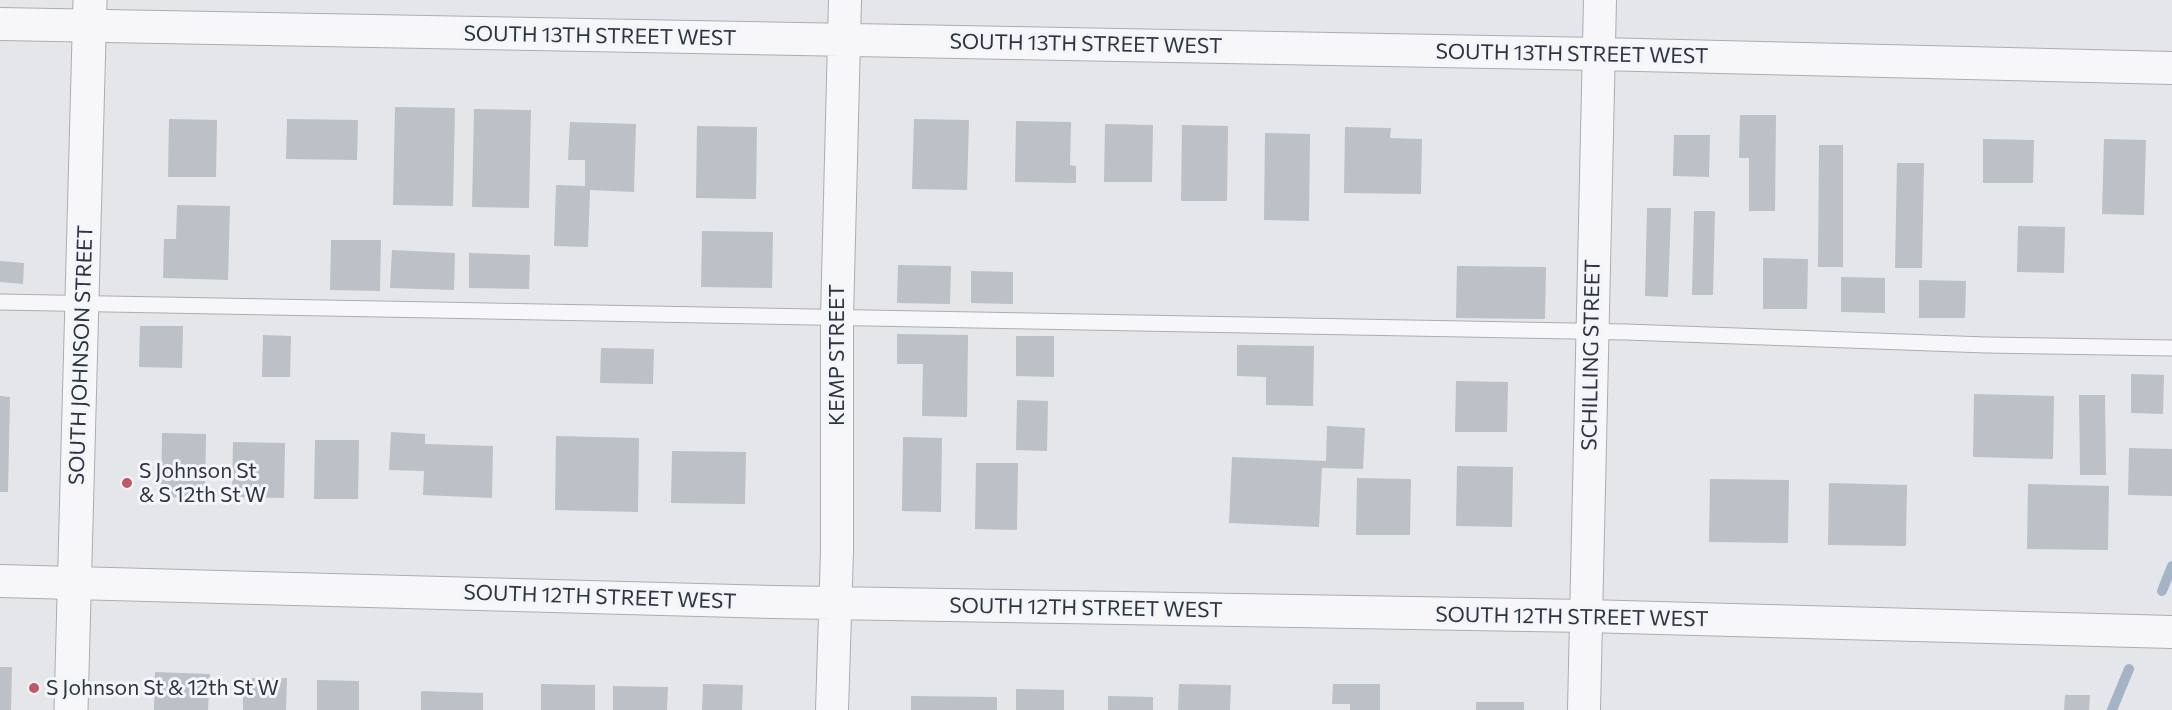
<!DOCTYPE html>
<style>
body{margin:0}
canvas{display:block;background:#e4e6ea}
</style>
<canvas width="2172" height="710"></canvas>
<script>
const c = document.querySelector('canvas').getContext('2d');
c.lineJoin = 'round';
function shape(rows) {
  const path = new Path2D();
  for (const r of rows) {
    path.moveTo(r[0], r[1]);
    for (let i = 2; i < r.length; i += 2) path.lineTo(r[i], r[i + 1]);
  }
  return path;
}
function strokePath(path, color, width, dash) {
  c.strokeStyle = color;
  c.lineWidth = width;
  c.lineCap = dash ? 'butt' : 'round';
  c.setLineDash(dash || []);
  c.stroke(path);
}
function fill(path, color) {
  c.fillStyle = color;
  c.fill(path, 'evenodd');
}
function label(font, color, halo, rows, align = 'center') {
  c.font = font + ' Commissioner,sans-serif';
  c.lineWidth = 6;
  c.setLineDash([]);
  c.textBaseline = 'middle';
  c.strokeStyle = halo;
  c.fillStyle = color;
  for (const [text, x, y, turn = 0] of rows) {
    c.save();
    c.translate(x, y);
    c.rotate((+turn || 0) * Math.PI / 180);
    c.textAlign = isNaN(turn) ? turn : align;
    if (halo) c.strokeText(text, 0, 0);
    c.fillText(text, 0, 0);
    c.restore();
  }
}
strokePath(shape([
 [2162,591,2172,566],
 [2112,710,2129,669]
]), '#a4b3c6', 10);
fill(shape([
 [395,107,455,108,453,206,393,205],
 [474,109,531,110,529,208,472,207],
 [1740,115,1776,115,1775,211,1749,211,1749,158,1739,158],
 [169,119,217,120,216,177,168,177],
 [287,119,358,120,357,160,286,159],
 [914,119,969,120,967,190,912,189],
 [1016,121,1071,122,1070,165,1076,166,1076,183,1015,182],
 [570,122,636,124,634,192,590,190,588,247,554,246,556,185,585,186,585,160,568,160],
 [1105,124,1153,125,1152,182,1104,182],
 [1182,125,1228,126,1227,201,1181,201],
 [697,126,757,127,756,199,696,198],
 [1345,127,1391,128,1390,138,1422,139,1421,194,1344,193],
 [1265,133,1310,134,1309,221,1264,220],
 [1674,135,1710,135,1709,177,1673,176],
 [1983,139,2034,140,2033,183,1983,183],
 [2104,139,2146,140,2144,215,2102,214],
 [1819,145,1843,145,1843,267,1818,267],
 [1897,163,1924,163,1922,268,1895,268],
 [177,205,230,206,228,280,163,278,164,239,176,239],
 [1647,208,1671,208,1668,297,1645,296],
 [1694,211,1715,211,1713,295,1692,295],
 [2018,226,2065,227,2064,273,2017,272],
 [702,231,773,232,772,288,701,287],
 [331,240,381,240,380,291,330,290],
 [392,250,455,253,454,290,390,288],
 [469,253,530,255,529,289,469,288],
 [1763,258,1808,259,1807,309,1763,309],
 [0,261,24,263,23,284,0,282],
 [898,265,951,266,950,304,897,303],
 [1457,266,1546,267,1545,319,1456,318],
 [971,271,1013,272,1013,304,971,303],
 [1841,277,1885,278,1885,313,1841,312],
 [1919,280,1966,281,1965,318,1919,318],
 [140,326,183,326,182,368,139,367],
 [897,334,968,335,967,417,922,416,923,364,897,364],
 [263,335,291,336,290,377,262,377],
 [1016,336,1054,336,1054,377,1016,376],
 [1237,345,1314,346,1313,406,1266,405,1266,377,1237,376],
 [601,348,654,349,653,384,600,383],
 [2131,374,2164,375,2163,414,2131,413],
 [1456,381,1508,382,1507,432,1455,432],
 [1974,394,2054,396,2053,459,1973,457],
 [2079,395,2105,395,2106,475,2080,475],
 [0,396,10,397,8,492,0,492],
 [1017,400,1048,401,1047,451,1016,450],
 [1327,426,1365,428,1363,469,1322,468,1319,527,1229,523,1232,457,1326,461],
 [391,432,425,434,425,444,493,446,492,498,423,495,424,471,389,470],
 [162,433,206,434,205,498,161,497],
 [556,436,639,438,638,512,555,510],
 [903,437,942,438,941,512,902,511],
 [315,440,359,440,358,499,314,499],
 [233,442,285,443,284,498,232,497],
 [2129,448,2172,449,2172,496,2128,495],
 [672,451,746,452,745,504,671,503],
 [976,463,1018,463,1017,530,975,529],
 [1457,466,1513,467,1512,527,1456,526],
 [1357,478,1411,479,1410,535,1356,535],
 [1710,479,1789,480,1788,543,1709,542],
 [1829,483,1907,485,1906,546,1828,545],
 [2028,484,2109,486,2108,550,2027,549],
 [0,667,12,667,11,710,0,710],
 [155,672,210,674,208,710,154,710],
 [243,678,287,678,286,710,243,710],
 [317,680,359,681,359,710,317,710],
 [541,684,595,685,595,710,541,710],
 [703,684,743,685,742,710,702,710],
 [1179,684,1231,685,1230,710,1178,710],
 [1333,684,1380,684,1380,710,1350,710,1350,704,1332,704],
 [613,686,668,687,667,710,613,710],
 [1016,689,1064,690,1064,710,1016,710],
 [421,691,483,693,483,710,421,710],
 [2065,695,2090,695,2089,710,2064,710],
 [911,696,997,697,997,710,911,710],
 [1108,696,1153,697,1153,710,1108,710],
 [1476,702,1524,702,1524,710,1476,710]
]), '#bcc0c7');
const service = shape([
 [0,302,1626,332,1986,345,2172,348]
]);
const minor = shape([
 [0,24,1598,54,2172,68],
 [0,581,773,602,1586,616,2172,632],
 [832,710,837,551,837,318,845,0],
 [1584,710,1600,0]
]);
const tertiary = shape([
 [71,710,90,0]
]);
strokePath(service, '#aaadb4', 17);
strokePath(minor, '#aaadb4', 34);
strokePath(tertiary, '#aaadb4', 35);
strokePath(service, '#f7f7f9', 15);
strokePath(minor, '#f7f7f9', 32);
strokePath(tertiary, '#f7f7f9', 33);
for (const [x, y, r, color] of [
 [127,483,6,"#c05965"],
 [34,688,6,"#c05965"]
]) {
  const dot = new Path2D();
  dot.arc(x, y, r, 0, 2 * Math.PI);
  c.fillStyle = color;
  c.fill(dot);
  strokePath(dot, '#f4f5f8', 2);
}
label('21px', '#2e3441', '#f4f5f8', [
 ["SOUTH 13TH STREET WEST",600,36,1],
 ["SOUTH 13TH STREET WEST",1086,44,1],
 ["SOUTH 13TH STREET WEST",1572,54,1],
 ["SOUTH JOHNSON STREET",81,355,-88],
 ["KEMP STREET",837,355,-90],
 ["SCHILLING STREET",1591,355,-89],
 ["SOUTH 12TH STREET WEST",600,597,2],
 ["SOUTH 12TH STREET WEST",1086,608,1],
 ["SOUTH 12TH STREET WEST",1572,617,1]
]);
label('21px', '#2e3441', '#f4f5f8', [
 ["S Johnson St",139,471],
 ["& S 12th St W",139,495],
 ["S Johnson St & 12th St W",46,688]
], 'left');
</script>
